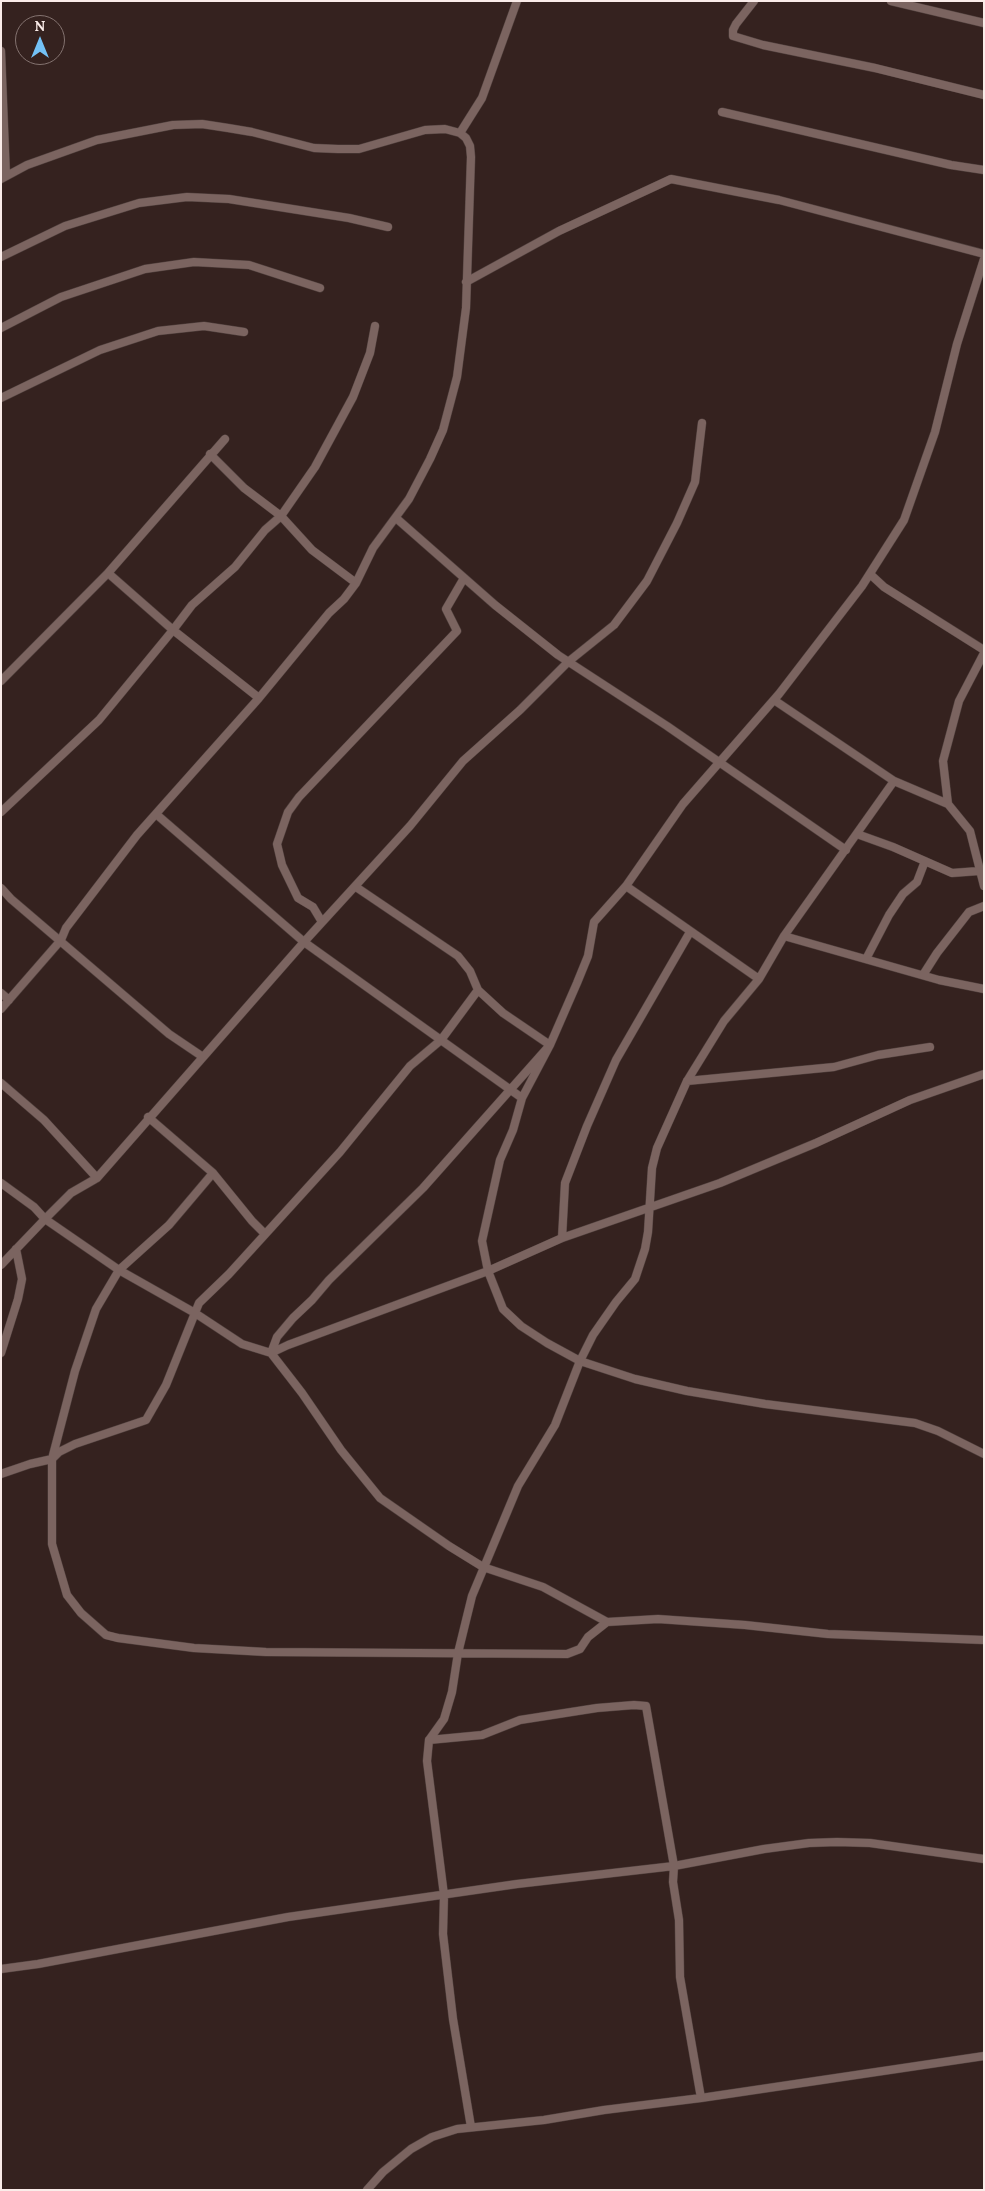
<!DOCTYPE html>
<style>
body{margin:0}
#map{position:relative;width:985px;height:2191px;overflow:hidden;background:#35221f;font-family:Lora,serif}
canvas{display:block}
.frame{position:absolute;inset:0;border:2px solid #faece9;pointer-events:none}
.north{position:absolute;left:15px;top:15px;width:50px;height:50px;box-sizing:border-box;background:#35221f;border:1px solid #847370;border-radius:50%;rotate:0deg;font-size:14px;font-weight:700;line-height:20px;text-align:center;color:#faece9}
.north::after{content:'';display:block;margin:auto;width:18px;height:22px;background:#73c1f6;clip-path:polygon(50% 0,100% 100%,50% 72%,0 100%)}
</style>
<div id="map">
<canvas width="985" height="2191"></canvas>
<div class="frame"></div>
<div class="north">N</div>
</div>
<script>
const c = document.querySelector('canvas').getContext('2d');
c.lineJoin = 'round';
function shape(rows) {
  const path = new Path2D();
  for (const r of rows) {
    path.moveTo(r[0], r[1]);
    for (let i = 2; i < r.length; i += 2) path.lineTo(r[i], r[i + 1]);
  }
  return path;
}
function strokePath(path, color, width, dash) {
  c.strokeStyle = color;
  c.lineWidth = width;
  c.lineCap = dash ? 'butt' : 'round';
  c.setLineDash(dash || []);
  c.stroke(path);
}
const minor = shape([
 [754,1,736,24,733,30,733,36,763,45,875,68,984,95],
 [891,1,984,23],
 [1,51,6,176],
 [722,112,951,165,984,170],
 [460,133,482,98,517,1],
 [1,179,27,165,97,140,173,125,202,124,228,128,252,132,314,148,338,149,359,149,425,130,445,129,460,133,466,138,470,146,471,157,466,308,457,377,443,430,430,459,409,499,373,548,356,583,344,599,329,613,259,698,137,835,66,928,61,940,1,1009],
 [1,257,65,226,139,203,187,197,229,199,349,218,388,227],
 [984,259,957,344,935,432,904,520,862,586,779,694,683,804,626,886,594,922,588,956,577,983,550,1045,522,1098,513,1130,500,1160,482,1241,488,1271,503,1309,521,1326,547,1343,580,1361,635,1379,687,1391,765,1404,915,1423,938,1431,984,1454],
 [466,282,559,231,671,179,779,200,984,254],
 [1,328,61,297,145,269,194,262,249,265,320,288],
 [1,398,100,350,158,331,204,326,244,332],
 [210,454,244,488,281,516,312,550,356,583],
 [396,518,495,605,558,655,667,726,846,850],
 [108,573,173,630,259,698],
 [870,574,884,587,984,650],
 [1,681,108,573,225,439],
 [774,700,894,781],
 [948,804,970,831,984,886],
 [1,812,99,720,173,630,192,605,235,567,265,530,281,516,315,467,353,397,370,353,375,326],
 [857,834,893,847,952,873,979,871],
 [626,886,759,979],
 [356,887,458,956,470,971,478,990,503,1013,550,1045,423,1188,329,1280,312,1300,293,1318,277,1337,271,1353,302,1393,341,1450,380,1498,449,1546,483,1567,543,1587,607,1622,658,1619,745,1625,828,1634,984,1640],
 [1,888,11,899,169,1034,203,1057],
 [322,922,313,907,298,898,282,865,277,844,288,812,299,797,457,631,446,609,464,578],
 [784,936,939,980,984,989],
 [866,959,889,915,903,894,917,882,925,861],
 [923,975,937,953,969,912,984,906],
 [1,993,9,1000],
 [687,1081,834,1067,878,1055,930,1047],
 [1,1083,44,1120,97,1178],
 [522,1098,304,942,410,826,463,761,520,710,568,662,614,625,647,581,677,523,695,482,702,423],
 [148,1117,213,1173,169,1225,119,1270,96,1309,75,1371,52,1459,52,1544,67,1595,81,1613,106,1635,118,1638,194,1648,266,1652,567,1654,580,1649,588,1637,607,1622],
 [213,1173,252,1221,265,1234],
 [1,1183,34,1207,45,1219,71,1193,97,1178,304,942,156,814],
 [562,1238,565,1183,587,1126,616,1060,690,932],
 [1,1265,45,1219,119,1270,195,1313,242,1344,271,1353,288,1345,488,1271,562,1238,720,1183,816,1143,910,1100,984,1074],
 [1,1353,18,1299,22,1279,16,1249],
 [1,1474,30,1464,52,1459,59,1452,75,1444,146,1420,166,1385,199,1303,229,1274,340,1152,410,1066,441,1040,478,990],
 [1,1969,38,1964,288,1917,517,1884,674,1866,764,1849,809,1843,837,1842,870,1843,984,1859],
 [701,2098,984,2056],
 [471,2127,453,2019,443,1934,444,1895,427,1761,429,1740,444,1719,452,1692,458,1653,472,1596,518,1486,555,1425,580,1361,593,1335,616,1302,635,1279,645,1249,648,1232,652,1168,657,1148,687,1081,724,1021,759,979,784,936,894,781,948,804,943,761,959,701,984,653],
 [367,2190,383,2172,411,2149,432,2137,457,2129,544,2120,604,2110,701,2098,680,1977,679,1920,673,1882,674,1866,646,1706,634,1705,597,1708,520,1720,482,1735,429,1740]
]);
strokePath(minor, '#51413e', 9);
strokePath(minor, '#7b6460', 8);
</script>
